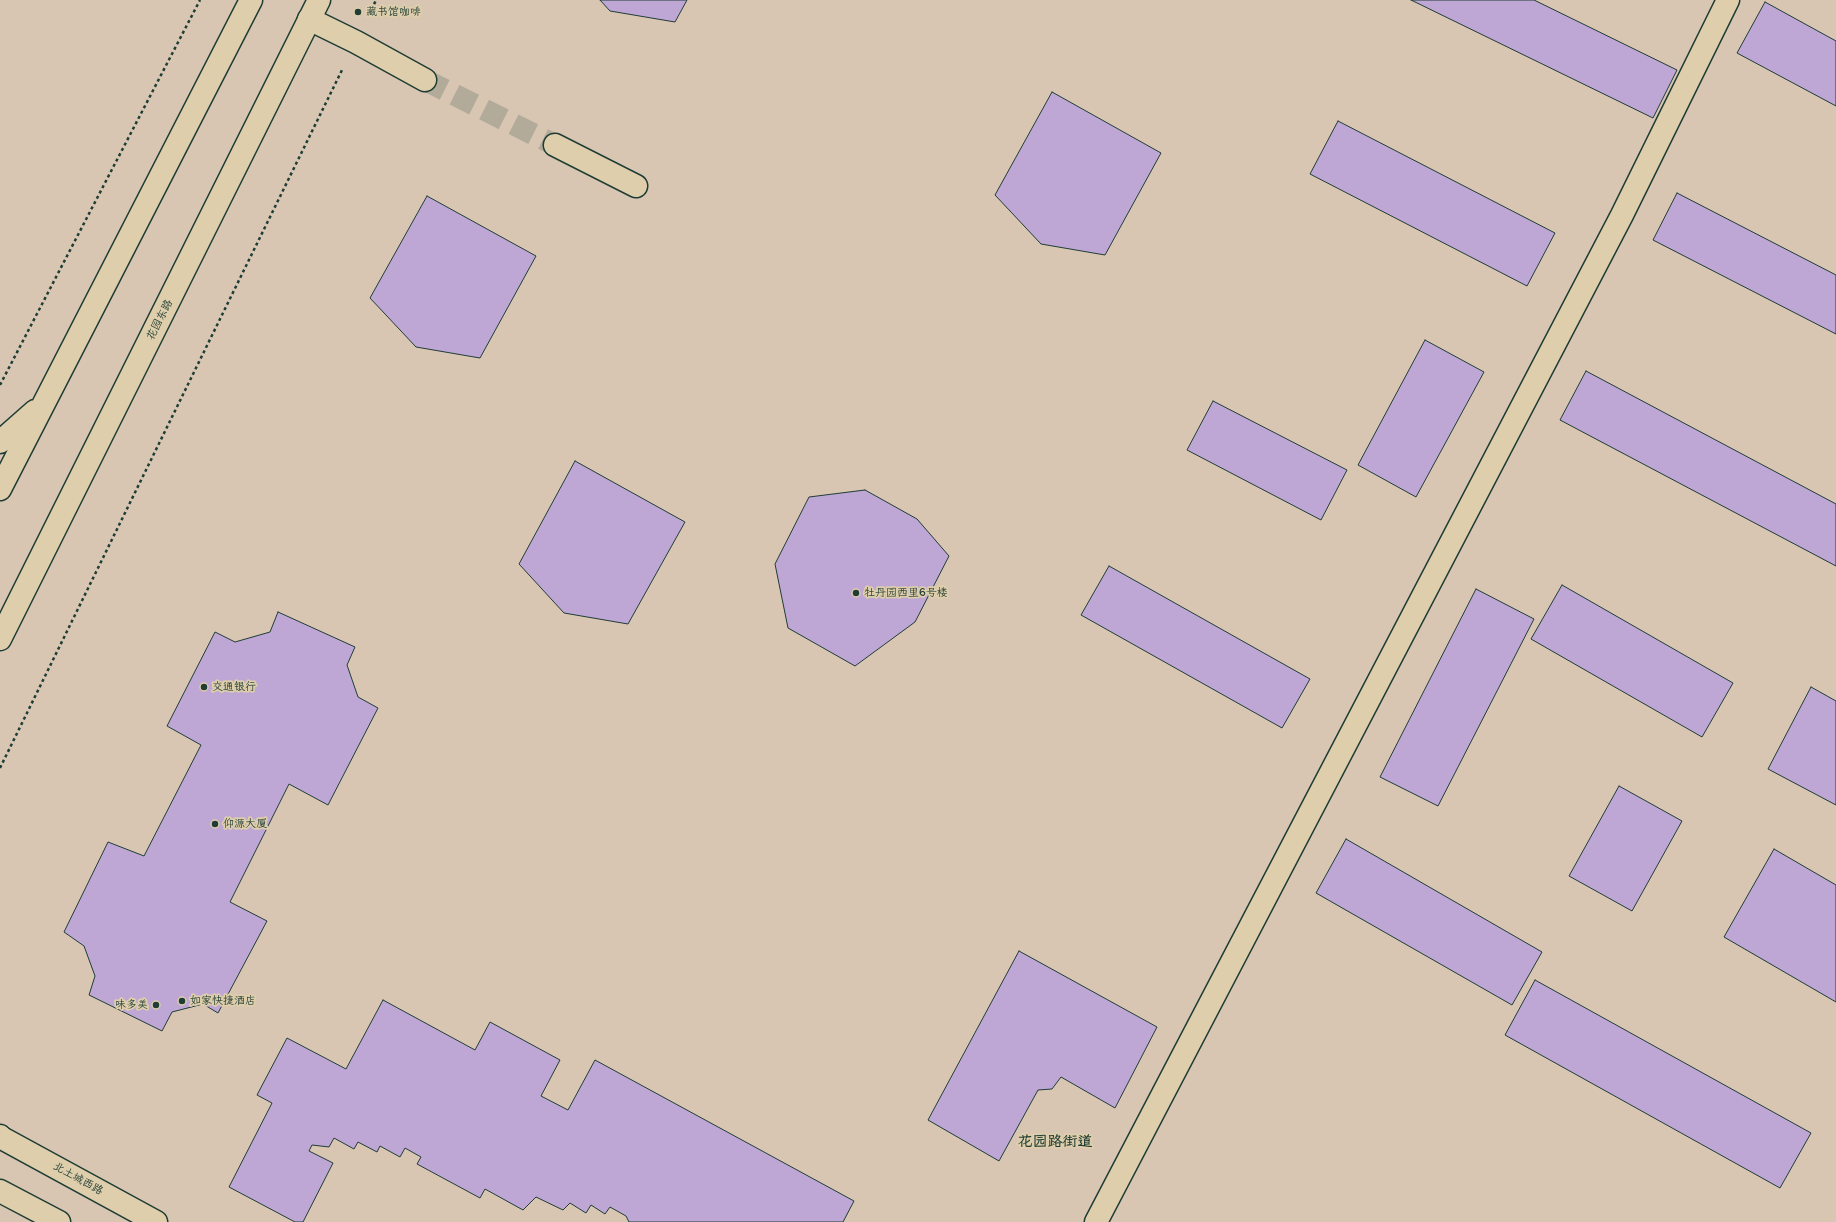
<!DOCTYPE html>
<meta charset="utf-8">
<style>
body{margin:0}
canvas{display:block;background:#d8c6b3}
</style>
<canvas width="1836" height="1222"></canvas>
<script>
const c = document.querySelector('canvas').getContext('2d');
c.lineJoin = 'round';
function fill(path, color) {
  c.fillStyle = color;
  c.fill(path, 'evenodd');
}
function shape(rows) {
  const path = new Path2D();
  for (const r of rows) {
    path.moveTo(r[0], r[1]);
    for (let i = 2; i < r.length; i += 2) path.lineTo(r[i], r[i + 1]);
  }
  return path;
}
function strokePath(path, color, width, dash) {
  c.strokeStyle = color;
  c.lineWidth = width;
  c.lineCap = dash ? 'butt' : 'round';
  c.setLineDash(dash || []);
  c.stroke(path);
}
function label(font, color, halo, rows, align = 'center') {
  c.font = font + ' "Balsamiq Sans","LXGW WenKai TC",sans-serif';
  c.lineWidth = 3.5;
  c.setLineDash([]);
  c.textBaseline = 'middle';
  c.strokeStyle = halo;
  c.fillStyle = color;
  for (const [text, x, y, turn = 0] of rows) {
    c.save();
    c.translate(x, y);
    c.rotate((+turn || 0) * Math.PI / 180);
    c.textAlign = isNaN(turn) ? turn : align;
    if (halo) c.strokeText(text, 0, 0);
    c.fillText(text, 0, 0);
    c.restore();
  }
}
const building = shape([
 [600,0,687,0,675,22,610,11,600,0],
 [1411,0,1534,0,1677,70,1653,118,1411,0],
 [1765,2,1836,41,1836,106,1737,53,1765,2],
 [1052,92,1161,153,1105,255,1041,244,995,195,1052,92],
 [1338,121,1555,233,1527,286,1310,174,1338,121],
 [1677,193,1836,275,1836,334,1653,240,1677,193],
 [427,196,536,256,480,358,416,347,370,298,427,196],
 [1425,340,1484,372,1416,497,1358,465,1425,340],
 [1586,371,1836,504,1836,566,1560,420,1586,371],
 [1213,401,1347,470,1321,520,1187,450,1213,401],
 [575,461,685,522,628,624,564,613,519,564,575,461],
 [865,490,917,519,949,556,915,622,855,666,788,628,775,564,809,497,865,490],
 [1109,566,1310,679,1282,728,1081,615,1109,566],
 [1562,585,1733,683,1702,737,1531,639,1562,585],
 [1476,589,1534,619,1438,806,1380,777,1476,589],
 [278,612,355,647,347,665,358,697,378,708,328,805,289,784,230,902,267,921,218,1013,203,1004,172,1012,162,1031,89,995,95,976,84,946,64,932,108,842,144,856,201,745,167,726,215,632,235,642,270,632,278,612],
 [1811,687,1836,701,1836,805,1768,769,1811,687],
 [1619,786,1682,821,1632,911,1569,876,1619,786],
 [1346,839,1542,952,1512,1005,1316,893,1346,839],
 [1774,849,1836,885,1836,1002,1724,937,1774,849],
 [1019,951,1157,1027,1115,1108,1061,1077,1052,1089,1038,1090,999,1161,928,1120,1019,951],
 [1535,980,1811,1133,1780,1188,1505,1035,1535,980],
 [383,1000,475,1050,490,1022,560,1060,541,1096,568,1110,595,1060,854,1201,843,1222,629,1222,626,1216,610,1207,605,1214,591,1205,586,1213,570,1203,563,1210,536,1197,523,1210,485,1189,480,1198,417,1164,421,1157,405,1148,400,1157,380,1146,377,1152,358,1142,354,1149,334,1138,329,1147,312,1145,309,1151,333,1163,303,1222,295,1222,229,1187,272,1103,257,1095,287,1038,346,1069,383,1000]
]);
fill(building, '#bea6d5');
strokePath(building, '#1f3d34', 1);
strokePath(shape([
 [425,80,555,145]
]), '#b3ab9a', 22, [22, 11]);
const street = shape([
 [309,19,356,42,425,80],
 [555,145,636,186],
 [1096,1222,1622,215,1728,0]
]);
const secondary = shape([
 [0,1137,156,1222]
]);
const primary = shape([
 [0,442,35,411],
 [0,489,251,0],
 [0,639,319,0],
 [0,1136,0,1137],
 [0,1191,59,1222]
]);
strokePath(street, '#1f3d34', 25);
strokePath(secondary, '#1f3d34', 25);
strokePath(primary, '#1f3d34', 25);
strokePath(shape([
 [369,15,376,0],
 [0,385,200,0],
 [0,768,343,68]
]), '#1f3d34', 2.5, [3, 3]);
strokePath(street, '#dfceab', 22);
strokePath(secondary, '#dfceab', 22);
strokePath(primary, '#dfceab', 22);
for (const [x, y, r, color] of [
 [358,12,4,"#1f3d34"],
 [856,593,4,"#1f3d34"],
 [204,687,4,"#1f3d34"],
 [215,824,4,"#1f3d34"],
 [182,1001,4,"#1f3d34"],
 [156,1005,4,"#1f3d34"]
]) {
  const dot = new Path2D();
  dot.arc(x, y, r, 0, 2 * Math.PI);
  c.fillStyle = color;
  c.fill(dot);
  strokePath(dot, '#dfceab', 1.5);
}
label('11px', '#1f3d34', '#dfceab', [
 ["藏书馆咖啡",366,12],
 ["牡丹园西里6号楼",864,593],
 ["交通银行",212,687],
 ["仰源大厦",223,824],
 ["如家快捷酒店",190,1001],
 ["味多美",148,1005,"right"]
], 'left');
label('11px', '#1f3d34', '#dfceab', [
 ["花园东路",160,320,-63],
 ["北土城西路",78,1179,29]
]);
label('bold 15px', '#1f3d34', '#dfceab', [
 ["花园路街道",1055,1142]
]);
</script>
